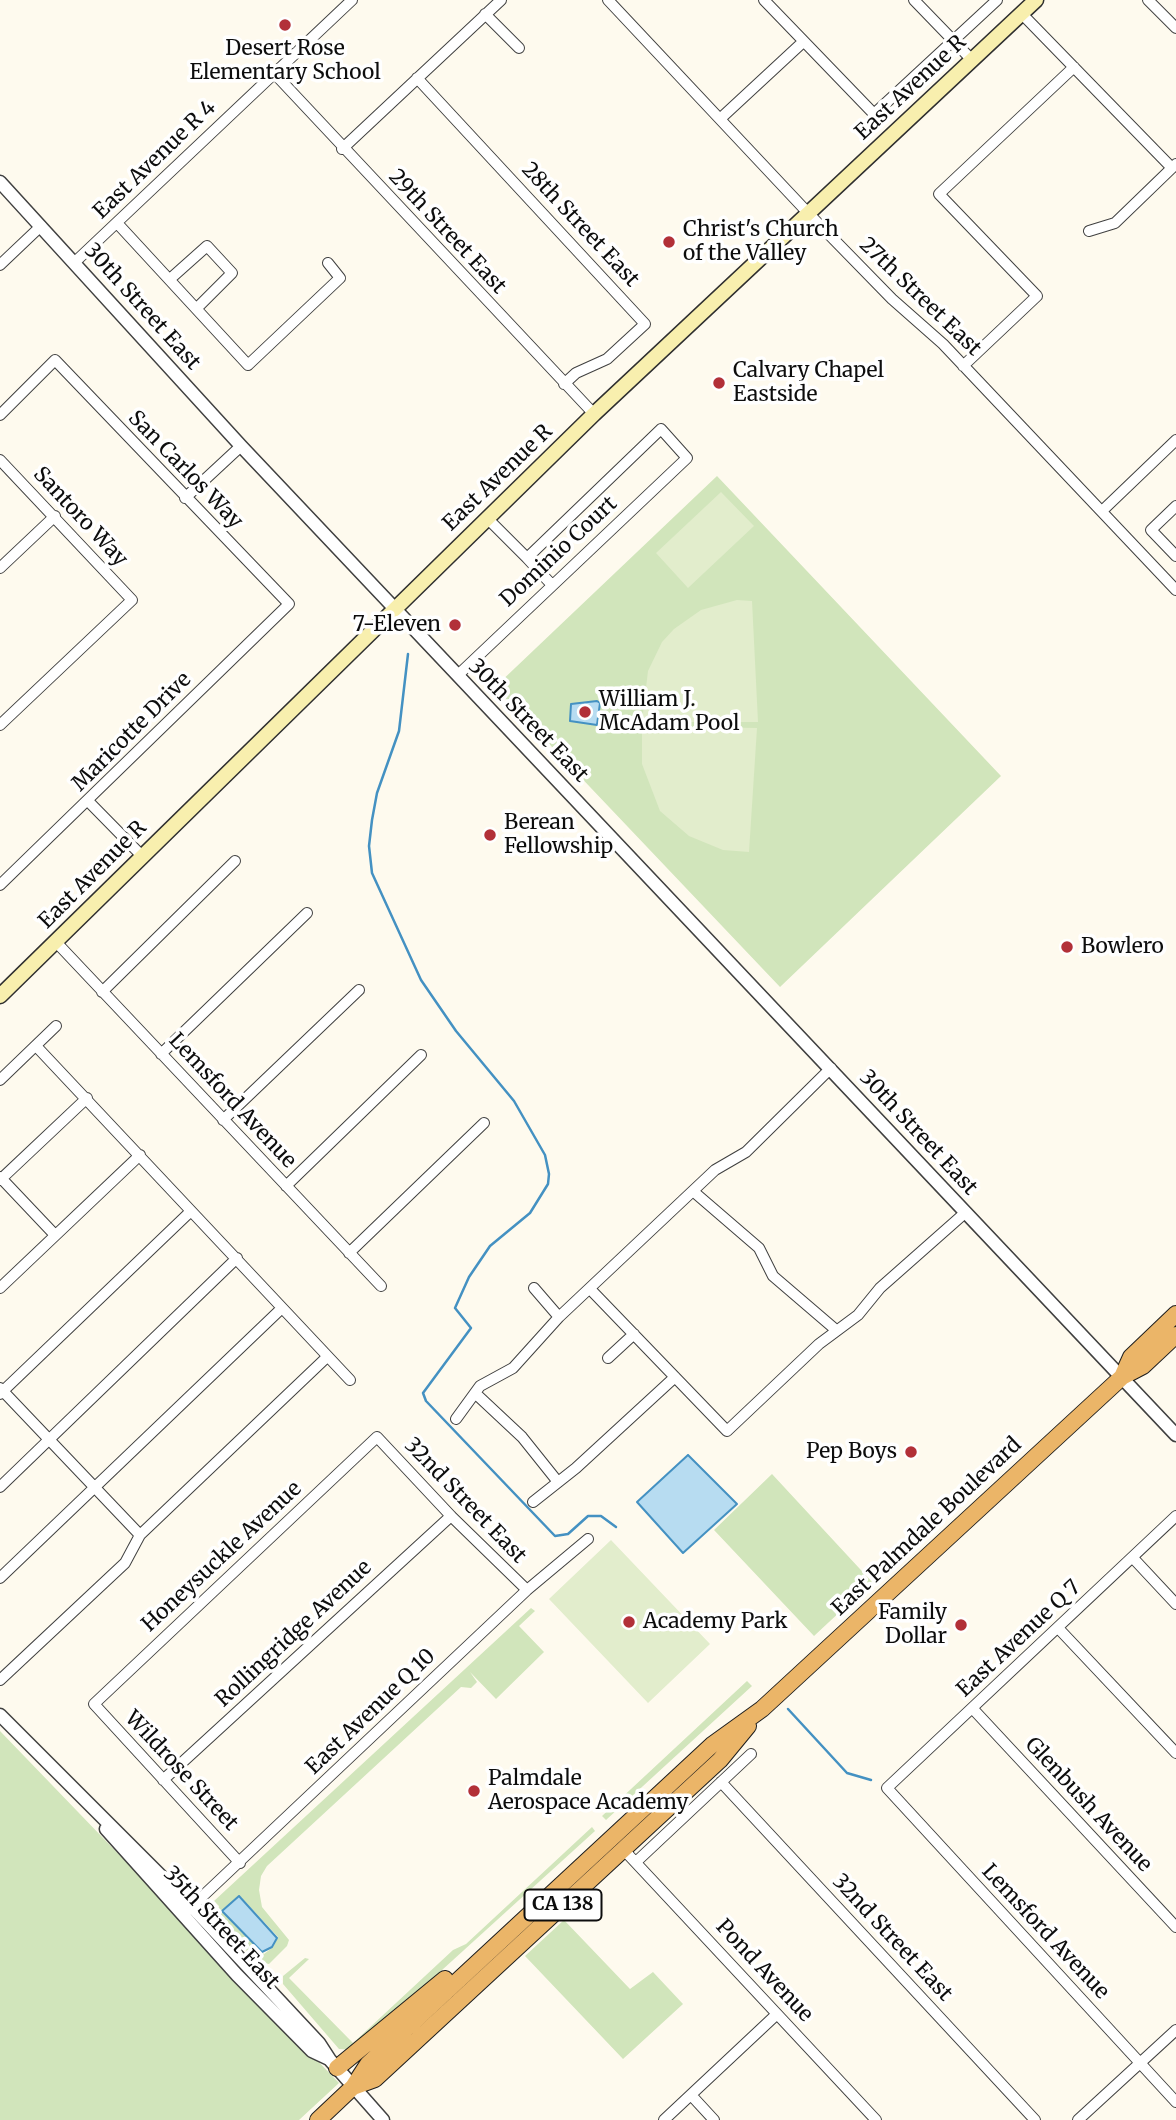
<!DOCTYPE html>
<style>
body{margin:0}
canvas{display:block;background:#fefaee}
</style>
<canvas width="1176" height="2120"></canvas>
<script>
const c = document.querySelector('canvas').getContext('2d');
c.lineJoin = 'round';
function fill(path, color) {
  c.fillStyle = color;
  c.fill(path, 'evenodd');
}
function shape(rows) {
  const path = new Path2D();
  for (const r of rows) {
    path.moveTo(r[0], r[1]);
    for (let i = 2; i < r.length; i += 2) path.lineTo(r[i], r[i + 1]);
  }
  return path;
}
function strokePath(path, color, width, dash) {
  c.strokeStyle = color;
  c.lineWidth = width;
  c.lineCap = dash ? 'butt' : 'round';
  c.setLineDash(dash || []);
  c.stroke(path);
}
function label(font, color, halo, rows, align = 'center') {
  c.font = font + ' Merriweather,serif';
  c.lineWidth = 7;
  c.setLineDash([]);
  c.textBaseline = 'middle';
  c.strokeStyle = halo;
  c.fillStyle = color;
  for (const [text, x, y, turn = 0] of rows) {
    c.save();
    c.translate(x, y);
    c.rotate((+turn || 0) * Math.PI / 180);
    c.textAlign = isNaN(turn) ? turn : align;
    if (halo) c.strokeText(text, 0, 0);
    c.fillText(text, 0, 0);
    c.restore();
  }
}
fill(shape([
 [717,476,1001,776,780,987,495,687],
 [772,1474,872,1582,814,1636,714,1530],
 [531,1608,535,1611,519,1626,544,1652,496,1699,470,1672,477,1682,471,1688,461,1687,267,1866,261,1876,259,1890,262,1907,289,1940,287,1946,269,1964,255,1961,218,1916,219,1906,214,1901],
 [240,1896,278,1937,273,1947,264,1954,223,1912],
 [747,1681,752,1686,606,1820,602,1816],
 [0,1731,339,2083,299,2120,0,2120],
 [592,1827,595,1831,354,2050,339,2049,283,1984,283,1976,305,1958,309,1959,289,1978,353,2043,453,1950,466,1944],
 [564,1920,630,1989,653,1972,683,2004,623,2059,525,1956]
]), '#d1e5bb');
fill(shape([
 [721,492,754,526,688,588,656,553],
 [737,600,752,601,758,722,642,722,648,671,662,642,674,629,701,610],
 [642,726,757,728,749,852,723,850,689,836,660,811,642,764],
 [611,1540,710,1644,648,1703,549,1599]
]), '#e2edcc');
const water = shape([
 [597,701,600,703,597,725,570,721,571,704,597,701],
 [688,1455,737,1504,683,1553,637,1502,688,1455],
 [239,1896,277,1938,272,1947,262,1952,222,1911,239,1896]
]);
fill(water, '#b7dcf1');
strokePath(water, '#4491c2', 2);
strokePath(shape([
 [408,654,399,731,377,793,372,820,369,846,372,873,421,980,456,1031,514,1101,545,1155,549,1174,548,1184,530,1213,490,1246,469,1277,455,1308,471,1328,423,1393,426,1401,555,1536,568,1534,588,1516,601,1516,616,1527],
 [788,1709,847,1773,871,1780]
]), '#4491c2', 2.5);
const minor = shape([
 [608,0,809,214,892,299,943,344,1176,590],
 [764,0,874,114,997,0],
 [914,0,972,60],
 [1148,0,1176,28],
 [485,14,519,48],
 [1022,14,1172,168],
 [274,73,594,414],
 [417,78,645,324,607,359,576,373,564,384],
 [721,118,803,42],
 [342,149,501,0],
 [117,223,248,365,340,278,328,263],
 [1089,231,1115,223,1176,164],
 [75,262,352,0],
 [0,265,41,226],
 [170,279,207,246,232,273,197,308],
 [963,366,1037,296,939,194,1074,67],
 [0,415,55,360,289,604,0,885],
 [0,460,132,600,0,725],
 [185,498,241,446],
 [1176,506,1151,530,1176,556],
 [1102,511,1176,440],
 [487,518,527,558],
 [0,568,55,516],
 [458,675,687,458,661,429,527,558,552,585],
 [89,802,142,856],
 [56,942,381,1286],
 [102,992,235,861],
 [36,1046,350,1380],
 [161,1054,307,913],
 [0,1080,56,1026],
 [223,1120,359,990],
 [0,1177,55,1235],
 [0,1180,87,1098],
 [286,1186,421,1055],
 [694,1192,759,1248,773,1276,836,1330],
 [349,1253,484,1123],
 [0,1288,140,1155],
 [534,1288,559,1317],
 [591,1290,727,1431,819,1344,858,1315,880,1288,966,1212],
 [608,1358,634,1334],
 [0,1388,140,1535],
 [475,1393,522,1437,558,1482],
 [0,1394,191,1211],
 [456,1419,480,1386,513,1368,559,1317,715,1170,746,1152,831,1068],
 [0,1487,237,1258],
 [533,1502,576,1468,675,1377],
 [1176,1516,887,1788,1176,2102],
 [1133,1558,1176,1604],
 [0,1578,282,1308],
 [1059,1629,1176,1753],
 [0,1680,125,1563,140,1535,327,1357],
 [973,1709,1176,1927],
 [163,1780,451,1516],
 [721,1782,1035,2120],
 [623,1849,876,2120],
 [636,1862,751,1754],
 [240,1863,94,1704,377,1437,451,1516,527,1590],
 [188,1910,527,1590,588,1539],
 [691,2095,714,2120],
 [664,2120,777,2014],
 [1078,2120,1176,2030]
]);
const tertiary = shape([
 [0,182,241,446,1176,1435],
 [0,1715,192,1907,319,2043,330,2060,383,2120],
 [106,1829,237,1975,312,2051,329,2059]
]);
const secondary = shape([
 [0,996,594,414,1036,0]
]);
const trunk = shape([
 [1122,1377,1131,1357,1176,1314],
 [337,2068,445,1979],
 [353,2087,375,2079,720,1760,748,1726],
 [318,2120,353,2087,368,2064,712,1745,762,1709,1122,1377,1143,1366,1176,1335]
]);
strokePath(minor, '#404040', 12);
strokePath(tertiary, '#404040', 15);
strokePath(secondary, '#2f2f2f', 17);
strokePath(trunk, '#1e1e1e', 18);
strokePath(minor, '#fff', 10);
strokePath(tertiary, '#fff', 12);
strokePath(secondary, '#f8efae', 14);
strokePath(trunk, '#ebb568', 16);
for (const [x, y, r, color] of [
 [285,25,7,"#b23038"],
 [669,242,7,"#b23038"],
 [719,383,7,"#b23038"],
 [455,625,7,"#b23038"],
 [585,712,7,"#b23038"],
 [490,835,7,"#b23038"],
 [1067,947,7,"#b23038"],
 [911,1452,7,"#b23038"],
 [629,1622,7,"#b23038"],
 [961,1625,7,"#b23038"],
 [474,1791,7,"#b23038"]
]) {
  const dot = new Path2D();
  dot.arc(x, y, r, 0, 2 * Math.PI);
  c.fillStyle = color;
  c.fill(dot);
  strokePath(dot, '#fff', 2.5);
}
for (const [x, y, w] of [
 [563,1905,77]
]) {
  const box = new Path2D();
  box.roundRect(x - w / 2, y - 15.5, w, 31, 5);
  c.fillStyle = '#fff';
  c.fill(box);
  strokePath(box, '#0d0d0d', 2);
}
label('bold 19px', '#0d0d0d', null, [
 ["CA 138",563,1905]
]);
label('21px', '#0d0d0d', '#fff', [
 ["Desert Rose",285,49,"center"],
 ["Elementary School",285,73,"center"],
 ["Christ's Church",683,230],
 ["of the Valley",683,254],
 ["Calvary Chapel",733,371],
 ["Eastside",733,395],
 ["7-Eleven",441,625,"right"],
 ["William J.",599,700],
 ["McAdam Pool",599,724],
 ["Berean",504,823],
 ["Fellowship",504,847],
 ["Bowlero",1081,947],
 ["Pep Boys",897,1452,"right"],
 ["Family",947,1613,"right"],
 ["Dollar",947,1637,"right"],
 ["Academy Park",643,1622],
 ["Palmdale",488,1779],
 ["Aerospace Academy",488,1803]
], 'left');
label('21px', '#0d0d0d', '#fff', [
 ["East Avenue R",911,88,-43],
 ["East Avenue R 4",155,160,-44],
 ["28th Street East",580,225,47],
 ["29th Street East",447,232,47],
 ["27th Street East",920,297,44],
 ["30th Street East",142,307,48],
 ["San Carlos Way",185,470,46],
 ["East Avenue R",498,478,-44],
 ["Santoro Way",80,517,47],
 ["Dominio Court",559,552,-43],
 ["30th Street East",528,721,46],
 ["Maricotte Drive",132,732,-45],
 ["East Avenue R",93,875,-45],
 ["Lemsford Avenue",232,1101,47],
 ["30th Street East",918,1133,47],
 ["32nd Street East",465,1501,46],
 ["East Palmdale Boulevard",927,1527,-43],
 ["Honeysuckle Avenue",222,1557,-43],
 ["Rollingridge Avenue",294,1634,-43],
 ["East Avenue Q 7",1019,1639,-43],
 ["East Avenue Q 10",371,1712,-44],
 ["Wildrose Street",181,1771,47],
 ["Glenbush Avenue",1088,1805,47],
 ["35th Street East",221,1928,47],
 ["Lemsford Avenue",1045,1932,47],
 ["32nd Street East",892,1938,47],
 ["Pond Avenue",764,1971,47]
]);
</script>
